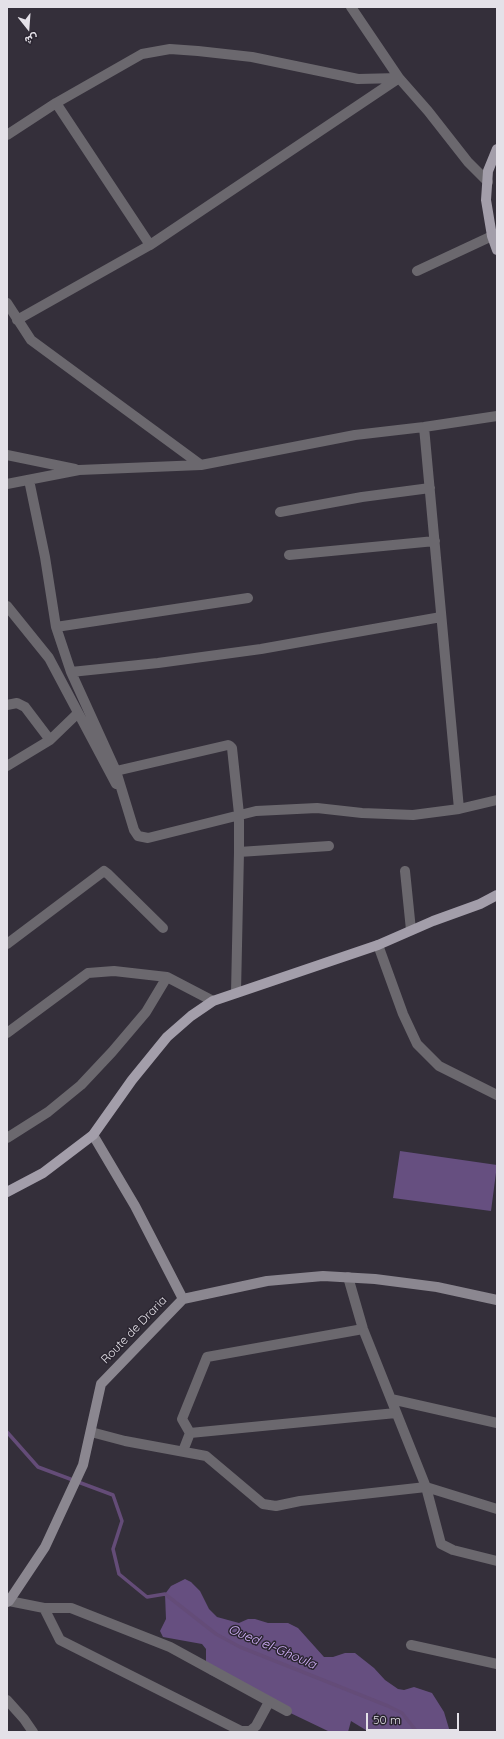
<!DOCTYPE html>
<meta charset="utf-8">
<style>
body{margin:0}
#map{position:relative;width:504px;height:1739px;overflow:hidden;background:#342f3a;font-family:Quicksand,Vazirmatn,sans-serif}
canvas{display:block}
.frame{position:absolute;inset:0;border:8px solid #e4e1e8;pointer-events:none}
.north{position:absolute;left:8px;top:8px;width:40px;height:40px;-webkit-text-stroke:3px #2a2530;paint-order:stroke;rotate:163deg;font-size:11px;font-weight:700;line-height:16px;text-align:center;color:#e4e1e8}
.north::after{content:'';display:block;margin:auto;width:14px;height:18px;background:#e4e1e8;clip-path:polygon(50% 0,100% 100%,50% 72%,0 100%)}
.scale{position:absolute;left:366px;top:1713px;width:93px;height:18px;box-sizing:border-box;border:2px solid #e4e1e8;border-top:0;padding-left:5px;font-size:12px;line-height:14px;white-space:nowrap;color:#e4e1e8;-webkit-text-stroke:3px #2a2530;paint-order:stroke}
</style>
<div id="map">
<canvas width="504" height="1739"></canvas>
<div class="frame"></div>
<div class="north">ش</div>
<div class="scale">50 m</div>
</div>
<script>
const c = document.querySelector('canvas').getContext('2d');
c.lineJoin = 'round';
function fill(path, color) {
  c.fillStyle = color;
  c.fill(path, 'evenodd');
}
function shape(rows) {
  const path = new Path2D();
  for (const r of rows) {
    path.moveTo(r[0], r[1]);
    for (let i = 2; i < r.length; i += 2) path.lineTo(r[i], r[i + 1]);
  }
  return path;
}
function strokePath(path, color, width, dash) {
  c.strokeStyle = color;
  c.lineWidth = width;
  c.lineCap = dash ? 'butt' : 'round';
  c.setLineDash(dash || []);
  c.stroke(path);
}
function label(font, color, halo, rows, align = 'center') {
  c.font = font + ' Quicksand,sans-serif';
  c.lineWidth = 3;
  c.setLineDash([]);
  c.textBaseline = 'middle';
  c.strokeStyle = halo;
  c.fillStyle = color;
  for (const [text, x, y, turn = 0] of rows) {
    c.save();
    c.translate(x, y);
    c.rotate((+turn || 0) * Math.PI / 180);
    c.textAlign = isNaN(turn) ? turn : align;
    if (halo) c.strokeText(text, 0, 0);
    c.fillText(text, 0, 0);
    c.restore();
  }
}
fill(shape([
 [400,1151,497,1165,491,1211,393,1198],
 [185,1579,191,1582,200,1591,209,1609,217,1617,239,1623,248,1619,255,1619,268,1623,288,1623,298,1628,324,1657,333,1657,345,1653,355,1653,374,1668,385,1680,398,1689,404,1690,414,1687,432,1693,444,1712,450,1732,369,1732,351,1721,348,1732,330,1732,209,1674,206,1661,206,1649,202,1644,163,1637,160,1631,166,1619,165,1594,171,1586]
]), '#664f80');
strokePath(shape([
 [7,1432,38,1467,113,1495,122,1521,113,1549,119,1574,147,1597,165,1594,216,1634,240,1647,388,1706,402,1713,417,1732]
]), '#644c78', 3.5);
strokePath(shape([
 [56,103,150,245],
 [7,135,56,103,142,54,170,49,198,51,252,57,358,79,399,78,428,111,468,162,488,182],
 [417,271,492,236],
 [7,303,31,340,201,465],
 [17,320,150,245,399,78,351,7],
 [424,427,459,809],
 [7,455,75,469],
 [29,480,45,557,56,627,248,598],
 [7,484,79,470,201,465,355,435,424,427,497,416],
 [280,512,362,497,430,488],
 [289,555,435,541],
 [7,606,49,658,116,784],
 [56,627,71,672,116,771,134,830,138,836,148,838,256,811,317,808,362,813,413,815,459,809,497,800],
 [71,672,158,663,261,649,441,617],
 [7,705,17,703,25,707,50,740],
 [7,766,50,740,78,713],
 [116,771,228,745,230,746,232,748,239,814,239,852,236,993],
 [239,852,329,846],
 [405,871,411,930],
 [7,944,104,871,108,874,163,928],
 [378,945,403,1014,417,1044,439,1066,497,1095],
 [7,1033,88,973,114,971,167,977,213,1001],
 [7,1138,48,1112,81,1085,112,1052,146,1012,167,977],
 [348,1277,363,1329,426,1487,441,1544,453,1550,497,1561],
 [363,1329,207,1357,182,1419,190,1433,396,1413],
 [391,1399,497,1423],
 [91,1432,125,1441,206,1456,263,1504,276,1506,300,1501,426,1487,497,1509],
 [183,1451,190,1433],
 [9,1601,44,1608,71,1608,170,1647,287,1711],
 [44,1608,60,1640,241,1731,250,1731,256,1726,269,1702],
 [411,1645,497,1664]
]), '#6b686e', 10);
strokePath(shape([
 [7,1700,24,1719,33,1732]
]), '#6b686e', 10);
strokePath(shape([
 [93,1135,135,1206,183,1299],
 [7,1602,9,1601,45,1547,83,1465,101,1384,183,1299,267,1281,323,1276,375,1279,437,1287,497,1300]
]), '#8b8790', 10);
strokePath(shape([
 [497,149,488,171,486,200,492,236,497,250],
 [7,1192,43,1173,93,1135,132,1080,167,1037,191,1016,213,1001,378,945,433,921,480,904,497,895]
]), '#a39eaa', 10);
label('12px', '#e4e1e8', '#2a2530', [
 ["Route de Draria",134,1330,-46]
]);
label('italic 13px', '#d2b0fa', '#2a2530', [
 ["Oued el-Ghoula",272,1647,23]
]);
</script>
